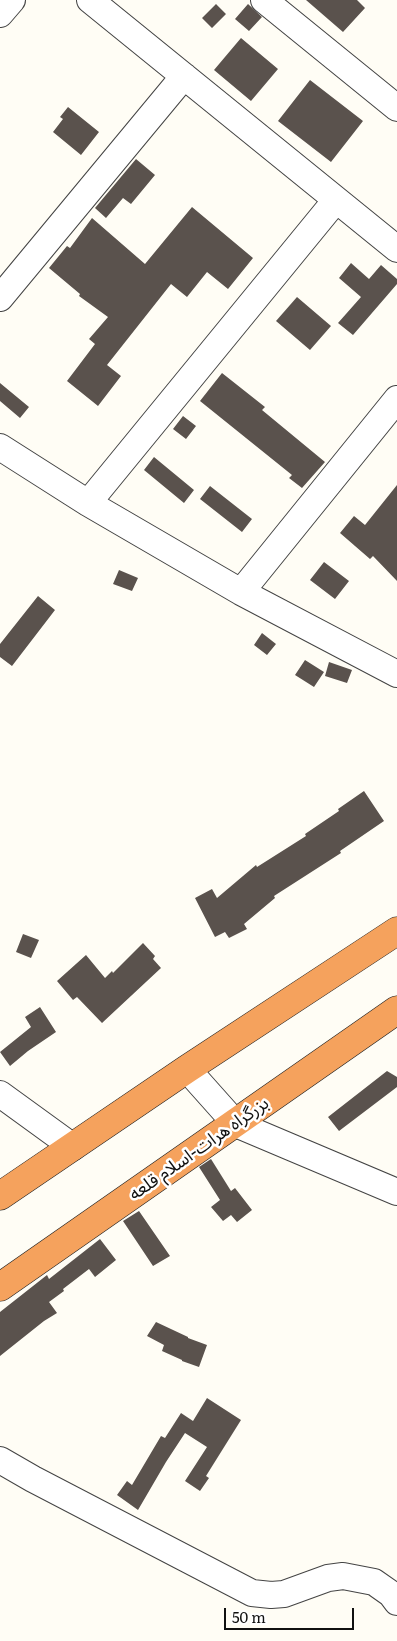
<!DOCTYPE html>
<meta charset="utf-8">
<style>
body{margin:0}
#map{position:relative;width:397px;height:1641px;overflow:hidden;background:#fffdf5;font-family:Literata,serif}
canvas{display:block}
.scale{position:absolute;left:224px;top:1608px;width:130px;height:22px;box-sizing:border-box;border:2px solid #111;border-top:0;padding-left:6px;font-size:15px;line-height:18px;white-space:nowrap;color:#111;-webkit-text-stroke:4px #fff;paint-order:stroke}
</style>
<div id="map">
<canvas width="397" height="1641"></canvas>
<div class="scale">50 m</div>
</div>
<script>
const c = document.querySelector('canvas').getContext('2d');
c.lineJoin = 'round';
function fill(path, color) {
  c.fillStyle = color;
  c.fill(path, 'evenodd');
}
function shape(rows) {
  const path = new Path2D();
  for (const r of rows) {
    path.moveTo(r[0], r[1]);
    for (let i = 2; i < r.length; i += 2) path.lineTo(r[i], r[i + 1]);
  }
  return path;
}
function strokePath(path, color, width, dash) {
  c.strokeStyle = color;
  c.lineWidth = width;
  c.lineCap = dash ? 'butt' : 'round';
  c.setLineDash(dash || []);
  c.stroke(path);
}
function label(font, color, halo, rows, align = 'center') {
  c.font = font + ' Literata,"Noto Sans Arabic",serif';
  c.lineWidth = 5;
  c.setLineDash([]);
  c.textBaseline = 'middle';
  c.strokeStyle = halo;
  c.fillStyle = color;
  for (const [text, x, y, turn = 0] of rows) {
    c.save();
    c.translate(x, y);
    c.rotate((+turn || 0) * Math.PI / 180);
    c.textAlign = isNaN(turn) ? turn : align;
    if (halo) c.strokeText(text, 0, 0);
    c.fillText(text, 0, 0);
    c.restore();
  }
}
fill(shape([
 [306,0,357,0,365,8,343,32],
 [216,4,226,14,212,28,202,18],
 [248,4,262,17,249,31,235,19],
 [241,38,278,69,251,101,214,70],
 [310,80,363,121,331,162,278,121],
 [68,107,99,132,81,155,53,132,63,119,60,117],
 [136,159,155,175,131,204,123,198,106,218,95,208],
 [192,207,253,258,228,289,207,272,187,297,171,284,107,365,121,376,98,406,67,381,95,344,89,339,108,317,79,296,80,294,49,268,67,246,70,248,92,218,145,264],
 [351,263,369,279,381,265,397,279,397,284,353,335,338,323,361,297,339,278],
 [297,297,331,326,310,350,276,321],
 [222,373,265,407,262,410,325,462,302,488,289,478,292,475,200,401],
 [0,383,29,407,20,418,0,401],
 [183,416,196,426,186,439,173,429],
 [154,457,194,490,184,503,144,470],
 [397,485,397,581,373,556,370,559,340,533,354,516,365,525],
 [210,486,252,519,242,532,200,499],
 [324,562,349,581,335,599,310,580],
 [119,570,138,578,132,591,113,584],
 [38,596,55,610,12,666,0,657,0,644],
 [262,633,276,644,267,655,254,645],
 [305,660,324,672,314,687,295,675],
 [329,662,352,670,347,683,325,676],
 [364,791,384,821,340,851,341,853,274,896,275,898,244,924,247,929,229,938,225,932,215,937,195,898,212,889,217,898,256,865,257,867,306,836,305,834,339,811,338,809],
 [23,934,39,940,31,958,16,952],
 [143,943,155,956,153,959,161,968,102,1023,77,997,73,1000,57,981,86,955,105,978,112,971,113,973],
 [40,1007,56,1032,28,1051,10,1066,0,1052,31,1027,25,1017],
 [387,1071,397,1077,397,1087,339,1131,328,1117],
 [211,1159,231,1191,235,1188,252,1210,237,1222,231,1215,223,1221,211,1207,220,1200,199,1167],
 [139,1211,170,1256,153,1266,123,1221],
 [100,1239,116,1260,95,1277,89,1269,63,1289,64,1291,49,1302,57,1313,44,1321,0,1356,0,1312,47,1275,49,1279],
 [156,1322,188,1337,188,1338,207,1345,199,1367,182,1361,182,1360,162,1351,164,1345,147,1336],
 [207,1398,241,1420,206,1476,209,1478,200,1491,185,1481,207,1447,185,1433,166,1462,138,1510,117,1495,127,1481,132,1485,161,1436,165,1438,181,1413,193,1421]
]), '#5a524d');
const minor = shape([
 [90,0,397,249],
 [264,0,397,108],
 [0,14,12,0],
 [0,298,184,76],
 [0,447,88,503,241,592,397,674],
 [88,503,336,200],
 [241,592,397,399],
 [187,1069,236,1124,397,1192],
 [0,1094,73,1147],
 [0,1460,33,1479,252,1593,271,1595,284,1594,328,1578,343,1576,374,1582,391,1594,397,1602]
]);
const highway = shape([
 [0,1196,187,1069,397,931],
 [0,1287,397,1010]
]);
strokePath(minor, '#444', 28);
strokePath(highway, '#222', 29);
strokePath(minor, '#fff', 26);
strokePath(highway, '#f5a25d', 28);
label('18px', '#111', '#fff', [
 ["بزرگراه هرات-اسلام قلعه",199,1149,-35]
]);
</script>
